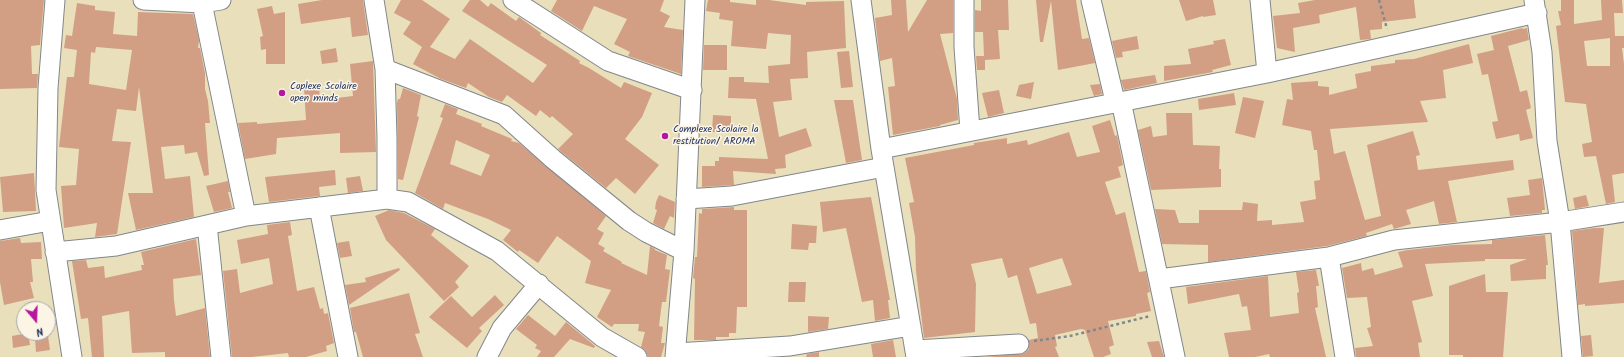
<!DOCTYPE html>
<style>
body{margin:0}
#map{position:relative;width:1624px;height:357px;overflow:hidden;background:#e9dfba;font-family:Kalam,sans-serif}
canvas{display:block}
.north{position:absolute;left:16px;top:301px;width:40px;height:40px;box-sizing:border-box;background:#fcf5e5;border:1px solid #a2a6af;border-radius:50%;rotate:161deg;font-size:11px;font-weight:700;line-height:16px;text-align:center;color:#1b2f5e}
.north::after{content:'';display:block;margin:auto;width:14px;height:18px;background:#b5179e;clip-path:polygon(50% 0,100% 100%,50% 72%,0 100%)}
</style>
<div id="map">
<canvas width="1624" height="357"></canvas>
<div class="north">N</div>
</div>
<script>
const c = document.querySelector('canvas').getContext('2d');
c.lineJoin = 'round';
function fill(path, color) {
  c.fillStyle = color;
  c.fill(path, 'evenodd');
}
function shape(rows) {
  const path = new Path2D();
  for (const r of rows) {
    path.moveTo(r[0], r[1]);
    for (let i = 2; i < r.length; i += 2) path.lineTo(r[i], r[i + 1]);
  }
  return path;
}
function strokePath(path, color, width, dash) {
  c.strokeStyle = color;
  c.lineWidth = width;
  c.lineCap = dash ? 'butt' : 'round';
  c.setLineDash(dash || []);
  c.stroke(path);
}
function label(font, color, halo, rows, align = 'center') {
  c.font = font + ' Kalam,sans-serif';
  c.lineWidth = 3;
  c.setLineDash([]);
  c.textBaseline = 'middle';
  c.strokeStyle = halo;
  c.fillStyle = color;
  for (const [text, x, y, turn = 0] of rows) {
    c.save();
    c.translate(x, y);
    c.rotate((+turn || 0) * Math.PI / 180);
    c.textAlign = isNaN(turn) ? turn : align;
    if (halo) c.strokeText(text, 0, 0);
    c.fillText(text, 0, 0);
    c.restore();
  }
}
fill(shape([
 [0,0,44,0,40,45,31,46,32,74,38,74,37,88,0,89],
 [322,0,363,0,368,35,352,37,350,17,301,24,298,4],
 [401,0,422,0,450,19,430,47,455,59,470,39,533,83,547,65,462,11,470,0,480,0,488,7,491,3,516,21,519,17,541,33,540,35,580,61,579,63,589,68,621,88,624,82,652,93,642,117,625,139,659,165,635,194,616,178,606,188,558,149,573,134,552,116,550,118,540,110,536,116,507,95,502,102,489,97,468,83,466,88,441,79,413,64,422,47,403,34,411,22,394,13],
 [557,0,664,0,660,11,670,16,664,27,683,30,681,74,628,56,630,52,614,44,627,19,594,6,582,31,551,11],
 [708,0,730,0,730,2,756,5,756,0,769,0,806,5,806,2,844,1,846,48,807,52,808,78,790,79,792,100,773,102,779,137,806,128,812,146,785,155,786,168,775,169,776,174,733,171,734,185,702,187,702,166,715,166,715,161,719,161,719,157,768,159,756,99,728,98,729,77,744,77,744,82,769,83,768,66,790,64,791,35,768,33,766,49,731,46,733,21,719,19,720,13,706,11],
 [891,0,906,0,908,32,927,0,953,0,953,33,940,34,957,99,958,120,940,125,940,126,893,135,888,87,895,86,892,58,880,61,875,18,892,15],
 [981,0,1008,0,1009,30,998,30,1000,59,985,60,985,70,977,70,976,56,984,56,983,32,975,32,975,10,981,11],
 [1036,0,1076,0,1082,39,1089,38,1095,63,1058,70,1051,1,1043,42,1040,42],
 [1179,0,1213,0,1216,15,1203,17,1203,16,1186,21],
 [1315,0,1414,0,1416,18,1382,22,1382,29,1370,30,1371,39,1360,40,1356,7,1319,15,1320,23,1293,28,1295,52,1277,48,1273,16,1300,13,1298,3],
 [1561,0,1574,0,1574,24,1602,20,1601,0,1622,0,1623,13,1614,13,1615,36,1624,36,1624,48,1622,48,1624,64,1624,173,1612,175,1615,202,1606,204,1596,156,1584,157,1582,144,1592,142,1586,104,1565,102,1556,26,1561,25,1558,11,1561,11],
 [1610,38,1610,66,1587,66,1584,41],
 [77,3,95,6,95,10,115,12,113,34,137,36,138,12,193,14,199,40,198,48,200,48,205,73,205,89,208,101,210,123,205,123,209,175,204,176,197,152,185,154,184,145,161,147,165,179,190,176,194,217,136,230,128,193,153,193,139,87,136,111,117,109,112,141,131,142,117,234,95,237,97,223,64,228,61,186,76,185,79,149,59,147,67,77,74,77,77,50,64,48,66,35,72,36],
 [96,47,132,50,126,90,89,84,91,52,95,53],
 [272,6,274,14,285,12,285,64,266,64,266,49,261,50,260,37,263,36,257,9],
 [1522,28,1523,29,1527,28,1529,40,1508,46,1520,92,1527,90,1531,108,1526,110,1533,138,1520,141,1519,134,1496,139,1492,122,1498,121,1488,74,1482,75,1477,54,1494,50,1491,36],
 [1137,36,1139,49,1122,52,1123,57,1116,58,1112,41],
 [1225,39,1231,65,1212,70,1213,72,1164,81,1164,66,1191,64,1188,49,1214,44,1213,41],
 [1469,44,1473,63,1443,70,1446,98,1420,101,1428,122,1330,129,1334,154,1345,151,1365,220,1381,216,1367,145,1413,131,1420,155,1416,156,1418,170,1513,160,1514,170,1448,181,1457,222,1439,224,1434,201,1406,210,1411,224,1394,229,1392,224,1366,233,1367,236,1327,246,1208,262,1208,245,1162,244,1155,209,1175,210,1179,223,1199,223,1199,210,1242,210,1243,202,1258,204,1257,221,1272,220,1272,225,1304,222,1300,202,1316,199,1314,181,1320,180,1317,150,1314,150,1311,131,1282,125,1287,99,1293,100,1291,83,1318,81,1318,86,1329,87,1329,95,1357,88,1355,74,1371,71,1371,66,1395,63,1395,60,1414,59],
 [704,45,727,45,727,70,703,70],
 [336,48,338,62,322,64,320,51],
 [849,51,853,87,841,88,837,52],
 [373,61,376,152,340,153,340,133,277,138,276,154,245,159,238,123,257,122,257,124,306,120,304,88,319,86,320,100,353,96,350,64],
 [1155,75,1157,83,1124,90,1121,80],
 [1034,82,1031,99,1016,96,1019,85],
 [1100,84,1102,94,1094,96,1090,85],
 [403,88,421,95,417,116,419,117,403,180,398,179,397,103,398,99,400,99],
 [999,90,1004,113,988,117,982,93],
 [1234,93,1236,105,1199,110,1198,99],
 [1243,97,1264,101,1255,138,1235,133],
 [834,100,853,100,862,160,846,163],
 [445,104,458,109,456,114,482,124,481,126,512,139,511,141,519,143,606,216,597,229,604,233,598,244,605,248,603,251,622,262,621,263,647,275,650,246,655,249,655,250,667,255,665,269,670,270,666,302,662,302,659,326,663,327,661,343,665,343,661,357,648,357,646,351,641,347,645,332,638,331,639,324,614,324,612,327,597,317,611,290,585,283,591,261,557,236,538,263,519,250,518,252,503,240,511,230,488,219,445,203,443,209,415,193,443,118,440,117],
 [456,140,490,155,481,176,450,164],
 [1166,113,1192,113,1193,145,1220,146,1219,169,1221,169,1221,187,1151,190,1138,130,1151,126,1153,137,1167,135],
 [713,115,731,116,731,133,712,132],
 [1110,120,1115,136,1117,135,1123,165,1118,167,1121,177,1105,182,1116,215,1125,212,1139,272,1146,271,1150,292,1147,293,1151,311,1136,314,1136,316,1108,321,1114,345,1109,347,1111,354,1103,357,1094,357,1085,330,1081,329,1055,335,1057,346,1055,347,1059,357,985,357,1025,353,1029,349,1029,340,1038,338,1036,323,1030,324,1017,275,1008,278,1002,258,971,264,976,284,975,332,924,338,916,271,915,237,909,203,914,202,905,158,974,145,974,143,1007,138,1007,144,1027,140,1028,145,1069,132,1077,157,1100,152,1092,126],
 [1062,258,1072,285,1037,294,1029,268],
 [335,170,336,185,319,187,320,196,269,202,265,177],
 [34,173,36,211,3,212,0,177],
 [360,176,363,191,348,193,346,178],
 [1542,178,1545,210,1542,210,1542,213,1510,216,1507,198,1530,195,1528,180],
 [228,181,230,192,228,192,232,208,214,212,206,186],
 [659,195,675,202,674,218,670,216,664,229,653,223,657,210,655,209,656,202],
 [1586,195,1589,206,1575,209,1573,198],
 [871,197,890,300,888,300,890,318,875,321,873,300,862,302,846,228,823,232,820,202],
 [734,207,734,210,747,210,747,307,737,307,736,333,729,333,729,337,716,337,716,340,694,340,695,279,693,278,695,257,697,257,699,213,702,214,702,209],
 [389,210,404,213,435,229,431,235,469,266,455,282,459,287,444,301,386,240,375,216],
 [290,222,292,235,288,236,297,291,314,287,320,309,323,308,324,314,328,313,334,343,326,346,327,351,306,357,289,357,288,353,252,357,232,357,223,271,237,269,240,293,273,284,269,258,241,264,237,240,268,234,267,225],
 [792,224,817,226,816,243,809,243,808,250,791,249],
 [1594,228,1604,228,1599,283,1624,280,1624,303,1585,306,1585,304,1578,305,1572,231],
 [1545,235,1548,265,1546,265,1546,279,1511,281,1510,265,1527,259,1485,259,1485,261,1425,264,1433,296,1412,301,1422,342,1418,343,1420,357,1356,357,1355,348,1373,346,1367,328,1371,327,1367,297,1347,298,1342,268,1361,263,1362,271,1373,268,1375,275,1403,267,1398,252,1408,250,1453,245,1492,244,1492,240],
 [20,238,21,243,41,242,42,259,31,259,33,282,30,282,34,298,4,305,0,282,0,241],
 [196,239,201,275,173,279,174,300,176,316,205,308,210,357,165,357,165,352,132,353,129,311,102,316,104,357,92,357,88,318,81,319,72,261,86,260,88,268,104,266,105,278,142,270,141,265,144,265,141,252],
 [349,241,352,256,340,258,337,243],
 [399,268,400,270,349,305,345,285,366,282,365,278],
 [1316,270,1319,286,1316,286,1318,307,1315,308,1326,357,1270,357,1269,354,1255,357,1229,357,1224,333,1251,330,1247,306,1242,307,1239,294,1188,304,1186,287,1268,276,1270,317,1299,313,1297,293,1299,292,1296,272],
 [1485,274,1486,292,1508,292,1503,357,1463,357,1463,355,1449,355,1449,286],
 [789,282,806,282,805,302,788,302],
 [409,293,420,333,415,334,423,357,363,357,356,332,354,332,350,308],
 [495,295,504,305,479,328,482,331,467,348,429,317,451,296,472,317],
 [528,315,555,336,566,322,595,346,594,348,570,339,554,357,537,357,541,351,535,348,537,345,516,329],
 [808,316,829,317,828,329,808,332],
 [28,333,30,345,13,348,12,336],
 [1591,335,1593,356,1583,357,1581,336],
 [48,336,50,350,36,352,35,338],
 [893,340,896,357,873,357,871,344],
 [1159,341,1164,357,1152,357,1147,342],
 [819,352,819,357,806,357,807,354]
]), '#d29f85');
const minor = shape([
 [55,0,48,88,46,190,72,357],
 [143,0,202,3,221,0],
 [374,0,385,69,387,138,387,199],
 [513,0,608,61,692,90],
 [861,0,881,149,916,357],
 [964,0,964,47,970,131],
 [1091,0,1115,101],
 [1260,0,1267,73],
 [1534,0,1542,52,1547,141,1560,222,1572,357],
 [202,3,246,216],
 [385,69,504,115,553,159,629,221,646,232,684,251],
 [1121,101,1175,357],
 [881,149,1267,73,1537,13],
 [686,199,732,196,884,167],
 [319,207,348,357],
 [207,225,221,357],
 [0,230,50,221],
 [55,252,116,246,246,216,387,199,408,202,497,251,602,337,637,357],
 [1329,257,1345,357],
 [1159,279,1329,257,1394,240,1560,222,1624,212],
 [915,350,1019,344],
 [676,353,790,346,911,326],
 [487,357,502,328,539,284],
 [675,357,684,251,695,0]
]);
strokePath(minor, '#82878c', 21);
strokePath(shape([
 [1379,0,1387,29],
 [1034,341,1070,336,1150,316]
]), '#82878c', 2.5, [3, 3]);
strokePath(minor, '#fff', 19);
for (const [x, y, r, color] of [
 [282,93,4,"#b5179e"],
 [665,136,4,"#b5179e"]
]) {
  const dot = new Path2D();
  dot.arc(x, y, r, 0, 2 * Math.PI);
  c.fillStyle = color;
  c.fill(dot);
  strokePath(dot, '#fcf5e5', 1.5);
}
label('10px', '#1b2f5e', '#fcf5e5', [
 ["Coplexe Scolaire",290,87],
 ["open minds",290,99],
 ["Complexe Scolaire la",673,130],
 ["restitution/ AROMA",673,142]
], 'left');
</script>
